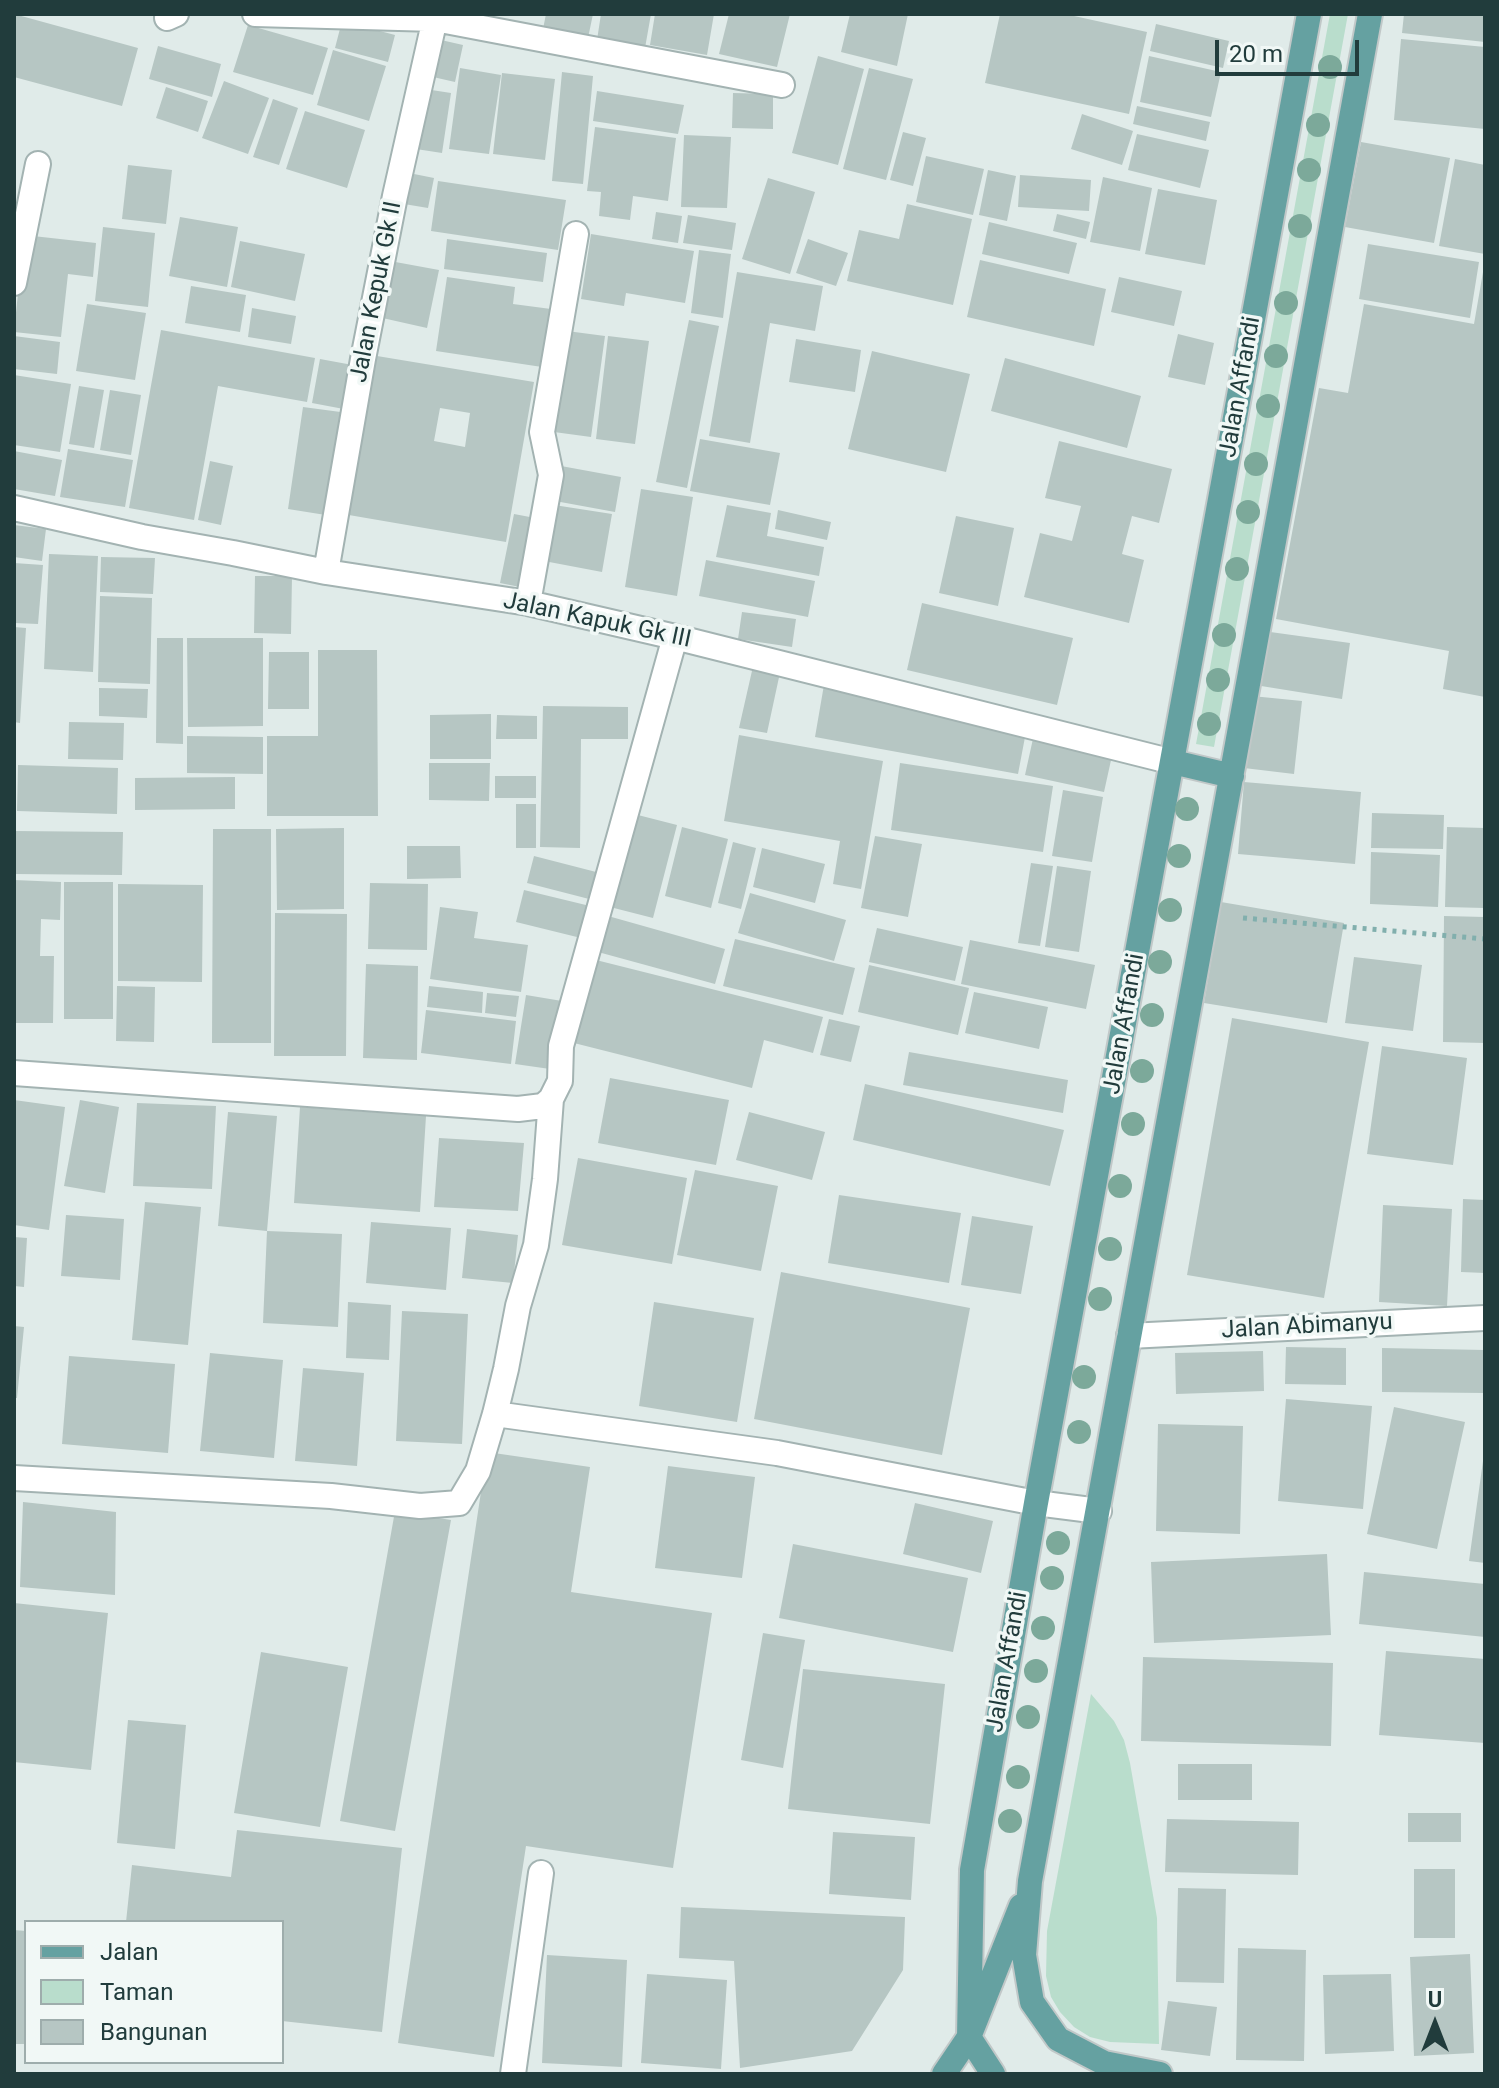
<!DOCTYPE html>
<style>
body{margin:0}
#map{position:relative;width:1499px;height:2088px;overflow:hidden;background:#e0ebe9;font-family:Roboto,sans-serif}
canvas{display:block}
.frame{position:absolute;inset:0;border:16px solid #213c3c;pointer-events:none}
.legend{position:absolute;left:24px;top:1920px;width:260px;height:144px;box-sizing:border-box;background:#f1f8f6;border:2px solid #9eadac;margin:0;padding:10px 14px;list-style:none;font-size:24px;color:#213c3c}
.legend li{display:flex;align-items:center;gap:16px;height:40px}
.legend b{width:40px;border:2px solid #9eadac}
.north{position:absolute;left:1395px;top:1984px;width:80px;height:80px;-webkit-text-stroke:6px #f1f8f6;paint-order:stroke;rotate:0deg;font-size:22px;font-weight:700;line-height:32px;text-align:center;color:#213c3c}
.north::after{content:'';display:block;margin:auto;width:28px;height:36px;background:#213c3c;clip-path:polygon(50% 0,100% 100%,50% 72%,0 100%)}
.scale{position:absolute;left:1215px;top:40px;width:144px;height:36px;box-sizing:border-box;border:4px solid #213c3c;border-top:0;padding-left:10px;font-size:24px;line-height:28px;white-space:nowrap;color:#213c3c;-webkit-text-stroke:6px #f1f8f6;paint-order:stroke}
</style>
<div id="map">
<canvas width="1499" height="2088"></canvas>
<div class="frame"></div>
<ul class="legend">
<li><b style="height:10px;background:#65a1a1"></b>Jalan</li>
<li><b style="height:22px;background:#b9ddcc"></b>Taman</li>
<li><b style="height:22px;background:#b6c6c3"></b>Bangunan</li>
</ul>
<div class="north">U</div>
<div class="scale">20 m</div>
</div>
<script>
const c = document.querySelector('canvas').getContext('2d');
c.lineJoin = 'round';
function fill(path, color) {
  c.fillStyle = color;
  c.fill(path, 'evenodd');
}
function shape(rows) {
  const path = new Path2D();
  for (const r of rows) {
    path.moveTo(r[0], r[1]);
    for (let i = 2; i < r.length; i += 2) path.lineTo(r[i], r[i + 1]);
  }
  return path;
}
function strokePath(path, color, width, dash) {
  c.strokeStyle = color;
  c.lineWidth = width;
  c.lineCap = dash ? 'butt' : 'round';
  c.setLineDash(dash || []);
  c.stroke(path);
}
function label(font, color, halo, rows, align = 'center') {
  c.font = font + ' Roboto,sans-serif';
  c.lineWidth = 7;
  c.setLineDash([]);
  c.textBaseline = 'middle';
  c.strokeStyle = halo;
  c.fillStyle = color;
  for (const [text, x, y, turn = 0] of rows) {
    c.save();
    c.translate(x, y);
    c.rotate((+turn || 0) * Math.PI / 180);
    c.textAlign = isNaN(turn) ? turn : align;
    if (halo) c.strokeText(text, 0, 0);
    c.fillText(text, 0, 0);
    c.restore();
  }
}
fill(shape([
 [1330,14,1348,14,1214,747,1196,744],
 [1091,1694,1114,1721,1124,1740,1130,1763,1157,1918,1159,2044,1110,2042,1090,2037,1074,2027,1060,2012,1051,1997,1046,1976,1047,1931]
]), '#b9ddcc');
fill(shape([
 [14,14,138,48,122,106,14,77],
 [546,14,593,14,588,38,543,29],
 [601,14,651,14,645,48,597,40],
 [655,14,714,14,707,55,650,45],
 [729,14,790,14,777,67,719,54],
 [850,14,908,14,897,66,841,52],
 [1000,14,1065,14,1147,32,1129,114,985,83],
 [1404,14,1485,14,1485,42,1402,33],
 [342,21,395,35,388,62,335,48],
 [1156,24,1229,41,1223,68,1150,51],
 [248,25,328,48,313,95,233,72],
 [1401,39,1485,47,1485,129,1394,120],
 [441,40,463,45,455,82,433,77],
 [158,46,221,64,212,97,149,79],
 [333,50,386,66,369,121,317,105],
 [818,56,864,69,838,165,792,153],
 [1149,56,1221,72,1211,117,1140,102],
 [460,68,501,75,489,154,449,149],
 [869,68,913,79,886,180,843,169],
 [562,72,593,76,583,184,552,181],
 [502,73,555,79,545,160,493,154],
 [224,81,269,98,248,154,202,138],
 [166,87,208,101,198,132,156,118],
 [425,89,451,93,442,153,416,149],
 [597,91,684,105,678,134,593,121],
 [733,93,773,94,773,129,732,128],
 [273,99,298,108,279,165,253,157],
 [1137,106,1210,122,1206,141,1133,124],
 [305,111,365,130,347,188,286,169],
 [1082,114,1133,131,1122,165,1071,149],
 [595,127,676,138,668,201,633,196,630,220,599,216,601,192,587,191],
 [903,132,926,138,913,186,890,180],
 [1137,134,1209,150,1200,188,1128,170],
 [684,135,731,137,727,208,681,207],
 [1361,142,1450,158,1434,243,1345,227],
 [926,156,984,169,973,215,916,202],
 [1455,159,1485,165,1485,254,1439,246],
 [128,165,172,170,166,224,122,219],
 [988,170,1016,176,1007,221,979,215],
 [409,173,434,178,428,208,404,204],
 [1020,175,1091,180,1089,211,1018,207],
 [1103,177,1152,188,1140,251,1090,242],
 [768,178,815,192,790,274,742,259],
 [438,181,566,200,558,250,431,231],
 [1158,189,1217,200,1205,265,1145,254],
 [907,204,972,219,953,305,847,281,859,230,899,239],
 [656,212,682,216,678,243,652,239],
 [1057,214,1090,222,1086,239,1053,231],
 [688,215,736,223,732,250,683,243],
 [180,217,238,227,227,287,169,276],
 [989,222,1077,243,1069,274,982,254],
 [103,227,155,233,148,307,95,301],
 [591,234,694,251,685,303,626,293,624,306,581,299],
 [24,235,96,243,93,277,68,274,61,337,14,332],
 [447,239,547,253,543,282,444,269],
 [808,239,848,253,836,286,796,273],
 [240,241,305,254,295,301,231,287],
 [1368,244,1479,262,1470,318,1359,299],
 [699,250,731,254,723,318,691,313],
 [980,260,1106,289,1094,346,967,317],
 [390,261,439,270,427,328,378,317],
 [737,272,823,286,815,331,770,323,750,443,709,436],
 [1483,272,1485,272,1485,697,1443,689,1449,651,1276,619,1319,388,1348,393,1364,304,1474,324],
 [447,277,515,287,513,304,551,309,542,367,436,351],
 [1119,277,1182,291,1174,326,1111,312],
 [191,286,246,295,240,332,185,323],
 [87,304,146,313,135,380,76,371],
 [252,308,296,316,291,344,248,337],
 [689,320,719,326,687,488,656,482],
 [161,330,315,358,307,402,218,386,194,520,129,508],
 [567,331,605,336,591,437,554,432],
 [1178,334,1214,343,1205,385,1168,377],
 [14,336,60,342,57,374,14,369],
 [608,336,649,341,635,444,596,439],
 [796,339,861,350,855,392,789,382],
 [872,351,970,374,946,472,848,449],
 [371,355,534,382,506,542,343,514],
 [440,408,470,413,465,447,434,441],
 [1005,358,1141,396,1127,448,991,411],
 [320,359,358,366,349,410,312,403],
 [14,375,71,384,60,452,14,445],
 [79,386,104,390,94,448,69,444],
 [110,390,141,395,131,455,100,450],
 [303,407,348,413,332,516,288,509],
 [700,439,780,453,770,505,690,491],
 [1059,441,1172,469,1159,523,1132,516,1122,554,1144,560,1129,623,1024,597,1040,533,1072,541,1081,506,1045,498],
 [68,449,133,460,125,507,60,497],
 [14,451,62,460,55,496,14,489],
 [210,461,233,466,221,525,198,520],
 [561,466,621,477,615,512,555,501],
 [641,489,693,497,677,596,625,587],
 [554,505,612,514,602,572,544,561],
 [727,505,771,513,767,536,824,547,819,576,716,557],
 [778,510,831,522,827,540,775,529],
 [514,514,535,518,520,587,500,583],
 [956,516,1014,528,998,606,939,593],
 [14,525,46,529,42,561,14,557],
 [49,554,98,556,93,672,44,669],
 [101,557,155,558,153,594,100,592],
 [706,560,815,581,808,617,699,596],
 [14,563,43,565,38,624,14,623],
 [255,576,292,576,291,634,254,633],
 [100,596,152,598,150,684,98,682],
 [922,603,1073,638,1057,705,907,670],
 [742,612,796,619,792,647,738,639],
 [14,627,26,628,20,723,14,722],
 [1263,631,1350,643,1342,699,1255,685],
 [157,638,183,638,183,744,156,743],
 [187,638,263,638,263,726,188,727],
 [318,650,377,650,378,816,267,816,267,736,318,736],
 [269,652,309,652,309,709,268,709],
 [754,662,781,668,767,733,739,728],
 [825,679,1029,716,1018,774,815,737],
 [99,688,148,689,147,718,99,716],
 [1252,696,1302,701,1294,774,1244,768],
 [543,706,628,707,628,739,581,739,580,848,540,847],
 [491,714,491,759,430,759,430,715],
 [497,715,537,716,537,739,496,739],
 [69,722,124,723,123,760,68,759],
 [1036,725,1115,742,1104,792,1025,775],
 [739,735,883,761,861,889,833,884,840,841,724,821],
 [187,736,263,737,263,774,187,773],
 [429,763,490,763,489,801,429,800],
 [900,763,1053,786,1043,852,891,830],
 [18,765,118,768,117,814,17,811],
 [495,776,536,776,536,798,495,798],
 [235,777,235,809,135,810,135,778],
 [1244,782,1361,792,1355,864,1238,854],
 [1063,790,1103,797,1092,862,1052,856],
 [516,804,536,804,536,848,516,848],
 [1372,813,1444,815,1443,849,1371,848],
 [634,814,677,825,653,918,610,907],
 [682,827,728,839,711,908,665,896],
 [1447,827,1485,828,1485,908,1445,907],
 [344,828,344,909,277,910,276,829],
 [213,829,271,829,271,1043,212,1043],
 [14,831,123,832,122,875,14,874],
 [875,836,922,844,908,917,861,908],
 [733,842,756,848,741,909,718,903],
 [407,846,460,846,461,878,407,879],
 [762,848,825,864,815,903,753,887],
 [1371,852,1440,855,1438,907,1370,904],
 [534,856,600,873,593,900,527,883],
 [1031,863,1053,866,1040,946,1018,943],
 [1057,866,1091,871,1079,952,1045,947],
 [14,880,61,882,60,920,41,919,40,956,54,956,53,1023,14,1023],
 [64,882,113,882,113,1019,64,1019],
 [370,883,428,884,427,950,368,949],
 [118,884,203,885,202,982,118,981],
 [524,890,590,906,581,938,516,922],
 [750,893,846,920,834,961,738,933],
 [1221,902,1344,923,1327,1023,1204,1003],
 [440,907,478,912,474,938,528,945,521,992,430,979],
 [275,913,347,914,346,1056,274,1056],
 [608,916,725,949,715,984,598,952],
 [1444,916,1485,917,1485,1043,1443,1042],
 [877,928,963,947,955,981,869,962],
 [735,939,855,968,843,1015,723,986],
 [970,940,1095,965,1086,1009,961,984],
 [1354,957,1422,965,1413,1031,1345,1023],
 [592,959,823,1017,813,1053,764,1040,752,1088,570,1042],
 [366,964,418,966,417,1060,363,1058],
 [869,965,969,988,958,1035,858,1012],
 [117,986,155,987,154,1042,116,1041],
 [429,986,483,992,482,1013,427,1007],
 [974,992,1048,1007,1039,1049,965,1033],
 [487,993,519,996,516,1017,485,1013],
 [526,995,562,1001,550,1069,515,1064],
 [426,1010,516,1021,511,1064,421,1053],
 [1232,1018,1369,1042,1324,1298,1187,1275],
 [829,1019,860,1026,851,1062,820,1055],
 [1382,1046,1467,1058,1453,1165,1367,1154],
 [909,1052,1068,1080,1063,1113,903,1085],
 [610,1078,729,1100,716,1165,598,1143],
 [865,1084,1064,1130,1050,1186,853,1140],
 [14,1100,65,1107,49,1230,14,1225],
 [80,1100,119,1107,105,1193,64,1186],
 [137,1103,216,1106,212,1189,133,1186],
 [300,1107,426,1116,420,1212,294,1203],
 [228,1112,277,1116,267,1231,218,1226],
 [749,1112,825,1132,812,1180,736,1160],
 [439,1138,524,1143,518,1211,434,1207],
 [578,1158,687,1178,672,1264,562,1245],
 [695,1170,778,1186,761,1271,677,1255],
 [839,1195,961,1213,949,1283,828,1263],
 [1463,1199,1485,1200,1485,1273,1461,1272],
 [145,1202,201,1207,188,1345,132,1340],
 [1383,1205,1452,1209,1447,1306,1379,1302],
 [66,1215,124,1219,120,1280,61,1276],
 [972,1216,1033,1226,1021,1294,961,1285],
 [371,1222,451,1228,446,1290,366,1283],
 [467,1229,518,1235,513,1283,462,1278],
 [267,1231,342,1234,338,1327,263,1323],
 [14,1237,27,1238,24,1287,14,1286],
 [781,1272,970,1308,942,1455,754,1419],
 [348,1302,391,1305,389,1360,346,1358],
 [654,1302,754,1318,737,1422,639,1406],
 [402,1311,468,1314,462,1444,396,1441],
 [14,1326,24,1327,17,1398,14,1398],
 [1286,1347,1346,1348,1346,1385,1285,1384],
 [1382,1348,1485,1350,1485,1393,1382,1392],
 [1263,1351,1264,1391,1176,1394,1175,1353],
 [210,1353,283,1360,274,1458,200,1451],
 [69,1356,175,1364,168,1453,62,1444],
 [303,1368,364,1373,357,1466,295,1461],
 [1286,1399,1372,1406,1363,1509,1278,1501],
 [1394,1407,1465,1422,1437,1549,1367,1534],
 [1158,1424,1243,1426,1240,1534,1156,1531],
 [487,1452,590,1467,571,1592,712,1613,673,1868,526,1846,494,2057,398,2043],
 [1483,1461,1485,1461,1485,1563,1469,1561],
 [668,1466,755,1477,742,1578,655,1568],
 [23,1502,116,1512,115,1595,20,1587],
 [915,1503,993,1521,981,1573,903,1554],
 [395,1511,451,1520,395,1831,340,1821],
 [793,1544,968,1578,953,1652,779,1618],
 [1327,1554,1331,1635,1154,1643,1151,1562],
 [1364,1572,1485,1584,1485,1637,1359,1624],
 [14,1603,108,1613,91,1770,14,1762],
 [763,1633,805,1640,783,1768,741,1760],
 [1386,1651,1485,1659,1485,1743,1379,1735],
 [261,1652,348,1667,320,1827,234,1813],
 [1143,1657,1333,1663,1331,1746,1141,1741],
 [803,1669,945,1684,930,1824,788,1809],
 [128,1720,186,1725,175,1849,117,1843],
 [1178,1764,1252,1764,1252,1800,1178,1800],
 [1408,1813,1461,1813,1461,1842,1408,1842],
 [1167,1819,1299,1822,1298,1875,1165,1872],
 [237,1830,402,1848,382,2032,282,2021,282,1922,126,1922,132,1865,231,1877],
 [833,1832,915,1837,911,1900,829,1894],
 [1414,1869,1455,1869,1455,1938,1414,1938],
 [1178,1888,1226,1889,1224,1983,1176,1982],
 [681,1907,905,1917,903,1970,852,2051,740,2068,734,1961,679,1958],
 [14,1930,26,1931,26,2044,14,2044],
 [1238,1948,1306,1950,1304,2061,1236,2060],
 [1470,1954,1474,2053,1414,2056,1410,1957],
 [547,1955,627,1960,622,2067,542,2063],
 [647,1974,727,1980,721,2069,641,2063],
 [1391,1974,1394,2051,1325,2054,1323,1975],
 [1168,2001,1217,2007,1210,2056,1161,2050]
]), '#b6c6c3');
const minor = shape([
 [255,14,435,19,782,85],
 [167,18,176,14],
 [14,283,38,164],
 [14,508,142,537,233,553,326,572,528,603,675,637,1173,762],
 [326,572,363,359,395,196,436,14],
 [528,603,551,475,542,432,576,234],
 [14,1073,518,1109,543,1106,551,1099,560,1081,561,1046,675,637],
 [1129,1336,1485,1318],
 [495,1414,777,1453,1036,1503,1099,1511],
 [14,1478,331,1496,420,1506,459,1503,478,1471,495,1414,506,1369,518,1306,536,1245,545,1179,551,1099],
 [513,2074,541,1873]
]);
const major = shape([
 [1173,762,1232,776],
 [969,2037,972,1870,1036,1503,1309,14],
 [969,2037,993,2074],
 [944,2074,969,2037,1021,1906],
 [1160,2074,1104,2063,1058,2039,1032,2002,1024,1955,1030,1881,1370,14]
]);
strokePath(minor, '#a3b3b2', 28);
strokePath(major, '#c1c8c8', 28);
strokePath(shape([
 [1243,918,1485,939]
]), '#81afad', 5, [4, 6]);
strokePath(minor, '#fff', 24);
strokePath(major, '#65a1a1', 24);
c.fillStyle = '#7ca99a';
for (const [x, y] of [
 [1330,67],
 [1318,125],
 [1309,170],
 [1300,226],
 [1286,303],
 [1276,356],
 [1268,406],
 [1256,464],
 [1248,512],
 [1237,569],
 [1224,635],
 [1218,680],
 [1209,724],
 [1187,809],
 [1179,856],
 [1170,910],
 [1160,962],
 [1152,1015],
 [1142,1071],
 [1133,1124],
 [1120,1186],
 [1110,1249],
 [1100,1299],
 [1084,1377],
 [1079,1432],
 [1058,1543],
 [1052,1578],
 [1043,1628],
 [1036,1671],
 [1028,1717],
 [1018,1777],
 [1010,1821]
]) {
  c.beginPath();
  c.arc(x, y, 12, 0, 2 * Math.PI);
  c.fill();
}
label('24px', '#213c3c', '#f1f8f6', [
 ["Jalan Kepuk Gk II",377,292,-79],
 ["Jalan Affandi",1241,387,-80],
 ["Jalan Kapuk Gk III",597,621,12],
 ["Jalan Affandi",1125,1024,-80],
 ["Jalan Abimanyu",1307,1327,-3],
 ["Jalan Affandi",1008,1662,-80]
]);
</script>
